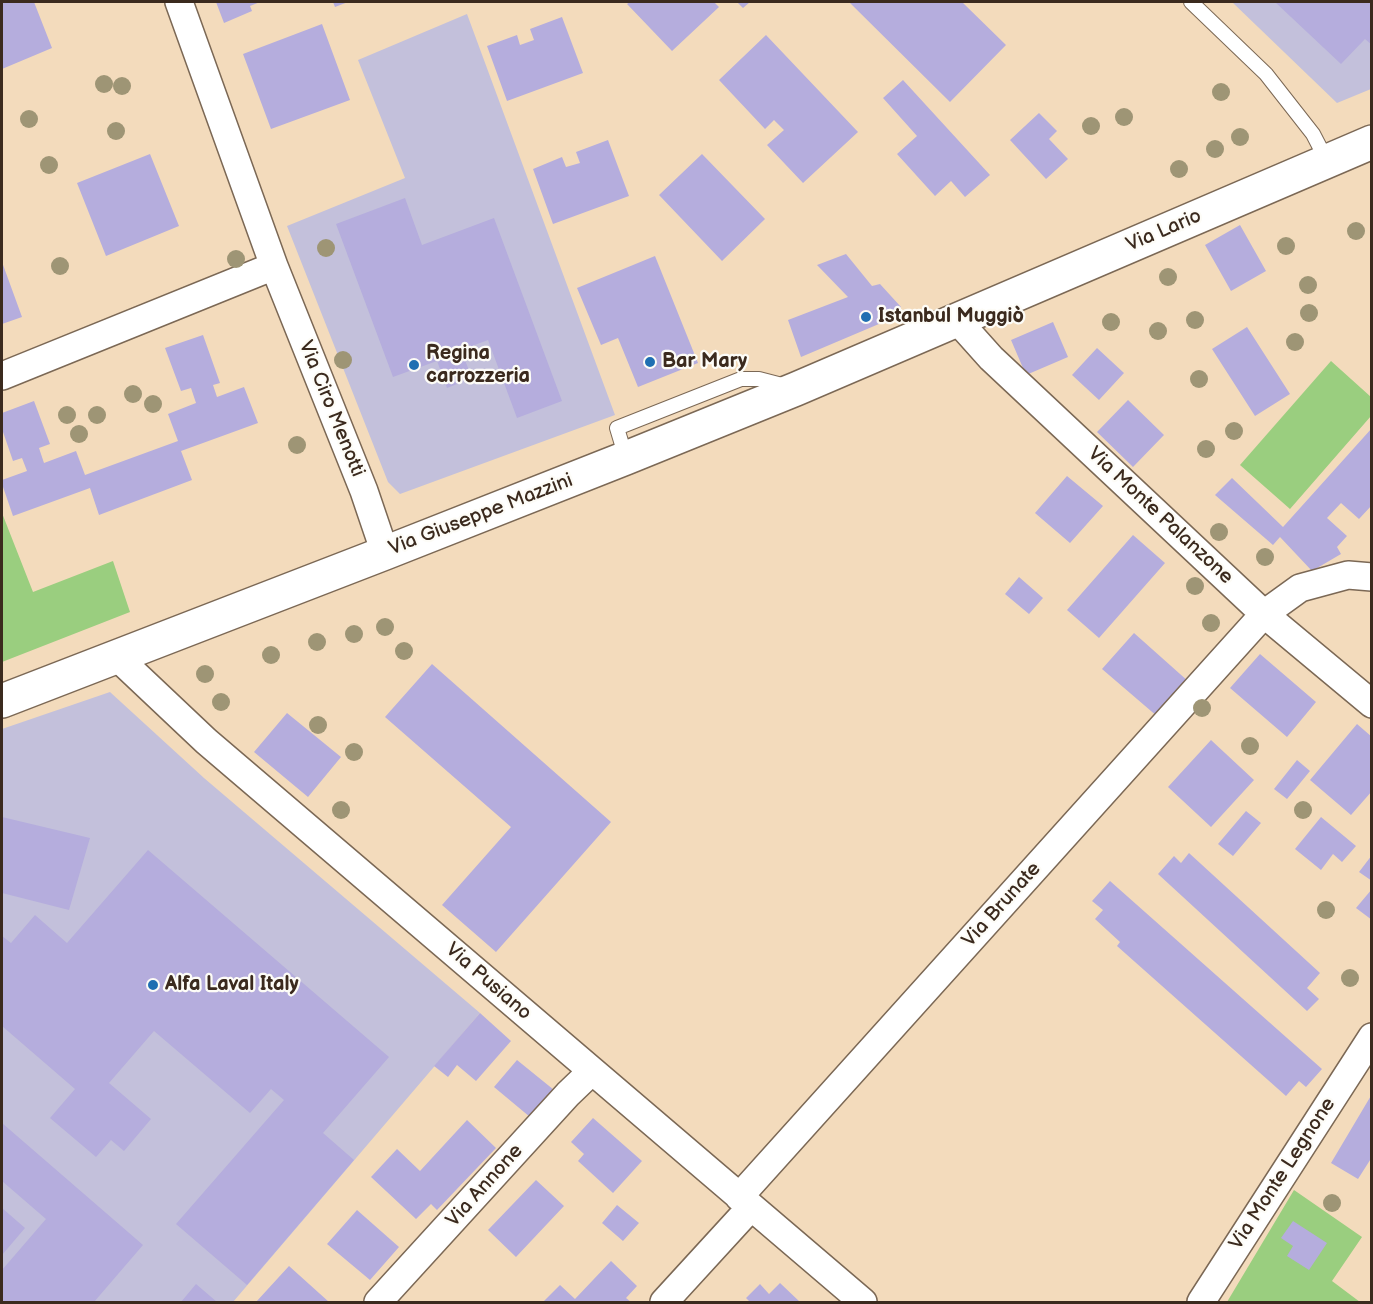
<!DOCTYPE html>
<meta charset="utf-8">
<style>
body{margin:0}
#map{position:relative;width:1373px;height:1304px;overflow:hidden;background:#f3dbbc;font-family:"Balsamiq Sans",sans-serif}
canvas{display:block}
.frame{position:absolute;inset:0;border:3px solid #3b2a1e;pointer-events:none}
</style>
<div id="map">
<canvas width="1373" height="1304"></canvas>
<div class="frame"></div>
</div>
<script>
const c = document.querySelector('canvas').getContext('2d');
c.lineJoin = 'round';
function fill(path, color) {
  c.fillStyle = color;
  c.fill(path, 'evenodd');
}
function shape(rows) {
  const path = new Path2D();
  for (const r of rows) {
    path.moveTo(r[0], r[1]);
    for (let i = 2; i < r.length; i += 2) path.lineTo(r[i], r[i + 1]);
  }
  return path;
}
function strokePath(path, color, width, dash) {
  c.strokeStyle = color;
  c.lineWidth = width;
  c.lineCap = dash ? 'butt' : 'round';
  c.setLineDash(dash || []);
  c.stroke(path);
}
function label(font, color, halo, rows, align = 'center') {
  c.font = font + ' "Balsamiq Sans",sans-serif';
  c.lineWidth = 4.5;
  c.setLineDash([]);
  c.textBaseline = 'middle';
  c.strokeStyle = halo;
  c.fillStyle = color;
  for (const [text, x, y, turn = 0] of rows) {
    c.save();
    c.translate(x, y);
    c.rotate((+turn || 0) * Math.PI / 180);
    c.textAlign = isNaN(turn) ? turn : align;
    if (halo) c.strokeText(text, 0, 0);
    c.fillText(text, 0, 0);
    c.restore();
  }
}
fill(shape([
 [1232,2,1371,2,1371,89,1337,103],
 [467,14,615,415,400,494,388,482,287,226,405,178,358,60],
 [110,692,204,778,480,1013,233,1302,2,1302,2,729]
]), '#c3c0db');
fill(shape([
 [1331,361,1371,397,1371,416,1290,509,1240,465],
 [2,513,33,592,113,561,130,612,2,662],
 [1294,1190,1362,1237,1332,1281,1360,1302,1227,1302]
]), '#9ace7f');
fill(shape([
 [2,2,34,2,52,48,2,69],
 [216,2,260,2,250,6,252,11,224,23],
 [333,2,348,2,335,7],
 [630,2,714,2,719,7,672,51,627,4],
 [737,2,750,2,743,8],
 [849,2,962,2,1006,45,950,102],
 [1275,2,1372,2,1372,45,1365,39,1341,64],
 [562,17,583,73,507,101,487,46,517,35,520,45,534,40,530,29],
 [322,24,350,100,271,129,243,54],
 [766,35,858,132,803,183,767,145,784,130,774,120,765,129,719,80],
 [903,80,990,175,965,197,951,181,935,196,897,154,917,136,883,98],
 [1039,113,1057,131,1049,139,1068,159,1046,179,1010,140],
 [608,140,629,196,553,224,533,169,562,157,566,167,580,163,576,152],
 [150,154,179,226,106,256,77,183],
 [702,154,765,219,722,261,659,195],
 [405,198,422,245,494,218,562,401,517,418,488,340,461,350,472,378,447,388,437,361,393,377,336,224],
 [1240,225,1266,271,1231,291,1205,245],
 [846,254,872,286,880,284,901,307,886,321,801,357,788,320,848,297,817,265],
 [655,256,698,363,638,387,618,338,601,345,577,288],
 [2,262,22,317,2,324],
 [1053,322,1068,357,1026,375,1011,340],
 [1247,327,1290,394,1255,416,1212,349],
 [203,335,220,383,213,385,217,397,244,387,258,423,181,451,192,480,99,515,90,488,13,516,2,484,2,480,27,471,22,458,13,461,2,429,2,413,34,401,50,444,39,448,44,463,76,451,85,475,178,441,168,414,196,403,191,388,181,391,165,348],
 [1097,348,1124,373,1099,400,1072,375],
 [1128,400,1164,435,1133,467,1097,432],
 [1372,428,1372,505,1359,519,1341,503,1327,518,1347,536,1337,547,1341,554,1312,571,1280,537,1273,545,1215,495,1232,478,1283,527],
 [1067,476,1103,506,1070,543,1035,513],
 [1133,535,1165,563,1099,638,1067,610],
 [1019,577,1043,598,1029,614,1005,594],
 [1134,633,1189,682,1158,717,1102,669],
 [1260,654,1316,702,1287,737,1230,688],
 [432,664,611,822,496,952,442,905,511,827,385,717],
 [287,713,341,757,308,797,254,752],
 [1357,724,1372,737,1372,791,1351,815,1310,780],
 [1211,740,1254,780,1211,827,1168,787],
 [1297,760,1310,771,1287,799,1274,789],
 [1246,811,1261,823,1233,856,1218,844],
 [2,817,90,838,69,910,2,893],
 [1321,817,1356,846,1342,862,1333,854,1321,870,1295,849],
 [148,850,389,1057,323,1133,354,1160,247,1285,176,1224,284,1100,271,1089,250,1113,154,1031,109,1083,151,1119,124,1151,111,1140,96,1157,50,1118,75,1089,2,1026,2,936,11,943,35,915,67,943],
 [1189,853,1320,973,1307,988,1319,999,1307,1011,1158,874,1174,856,1181,863],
 [1372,855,1372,881,1359,872],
 [1110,881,1322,1069,1306,1087,1299,1081,1286,1096,1117,946,1120,942,1095,919,1103,910,1092,901],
 [1372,889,1372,920,1356,908],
 [480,1013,511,1041,476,1081,457,1065,448,1077,434,1066],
 [517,1060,554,1090,530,1117,494,1087],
 [1372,1094,1372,1157,1358,1179,1331,1163],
 [593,1118,642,1161,613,1193,578,1161,584,1154,571,1142],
 [467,1120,496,1148,437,1210,431,1204,416,1219,371,1177,397,1149,420,1171],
 [2,1123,143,1245,94,1302,2,1302,2,1270,46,1219,2,1181],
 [536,1180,564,1206,516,1257,488,1230],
 [617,1205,639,1223,623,1241,602,1223],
 [2,1208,25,1228,2,1255],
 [357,1210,399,1247,370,1280,327,1244],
 [1293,1221,1327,1243,1309,1270,1287,1256,1293,1246,1281,1238],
 [611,1261,637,1286,626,1298,631,1302,543,1302,560,1285,575,1299],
 [289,1266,329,1302,256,1302],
 [780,1283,800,1302,750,1302,746,1298,760,1284,769,1294],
 [196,1284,217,1302,181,1302]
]), '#b5addd');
const lane = shape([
 [1191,2,1266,74,1313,134,1327,161],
 [626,458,617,428,741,379,759,379,786,386]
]);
const street = shape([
 [274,266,364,491,385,553],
 [957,320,991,358,1264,614,1372,704],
 [2,376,274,266,179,2],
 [116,656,206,741,863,1302],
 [739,1197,1264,614,1300,588,1348,575,1372,577],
 [378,1302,568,1094,592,1071],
 [664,1302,751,1207],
 [1201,1302,1372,1037]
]);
const primary = shape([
 [2,701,385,553,626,458,796,389,1372,142]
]);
strokePath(lane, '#7b6855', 16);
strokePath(street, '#7b6855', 30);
strokePath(primary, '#7b6855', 36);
strokePath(lane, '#fff', 14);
strokePath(street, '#fff', 27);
strokePath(primary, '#fff', 33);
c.fillStyle = '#9e9575';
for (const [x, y] of [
 [104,84],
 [122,86],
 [1221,92],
 [1124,117],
 [29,119],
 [1091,126],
 [116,131],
 [1240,137],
 [1215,149],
 [49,165],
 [1179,169],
 [1356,231],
 [1286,246],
 [326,248],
 [236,259],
 [60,266],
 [1168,277],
 [1308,285],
 [1309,313],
 [1195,320],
 [1111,322],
 [1158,331],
 [1295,342],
 [343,360],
 [1199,379],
 [133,394],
 [153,404],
 [67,415],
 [97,415],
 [1234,431],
 [79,434],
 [297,445],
 [1206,449],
 [1219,532],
 [1265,557],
 [1195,586],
 [1211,623],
 [385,627],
 [354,634],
 [317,642],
 [404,651],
 [271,655],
 [205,674],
 [221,702],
 [1202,708],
 [318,725],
 [1250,746],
 [354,752],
 [341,810],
 [1303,810],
 [1326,910],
 [1350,978],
 [1332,1203]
]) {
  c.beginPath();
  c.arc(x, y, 9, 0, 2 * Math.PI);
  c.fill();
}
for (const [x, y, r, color] of [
 [866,317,6,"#1f6fb2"],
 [650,362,6,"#1f6fb2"],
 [414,365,6,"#1f6fb2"],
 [153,985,6,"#1f6fb2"]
]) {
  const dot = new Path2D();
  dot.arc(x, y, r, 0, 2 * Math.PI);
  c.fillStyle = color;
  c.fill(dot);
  strokePath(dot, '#fdfcf7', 2);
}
label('20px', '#3b2a1e', '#fdfcf7', [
 ["Via Lario",1164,231,-23],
 ["Via Ciro Menotti",331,409,68],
 ["Via Giuseppe Mazzini",481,515,-21],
 ["Via Monte Palanzone",1160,516,43],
 ["Via Brunate",1002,905,-48],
 ["Via Pusiano",488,982,41],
 ["Via Monte Legnone",1283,1174,-57],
 ["Via Annone",485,1186,-48]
]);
label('bold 20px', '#3b2a1e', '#fdfcf7', [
 ["Istanbul Muggiò",878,317],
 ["Regina",426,354],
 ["carrozzeria",426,377],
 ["Bar Mary",662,362],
 ["Alfa Laval Italy",165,985]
], 'left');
</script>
